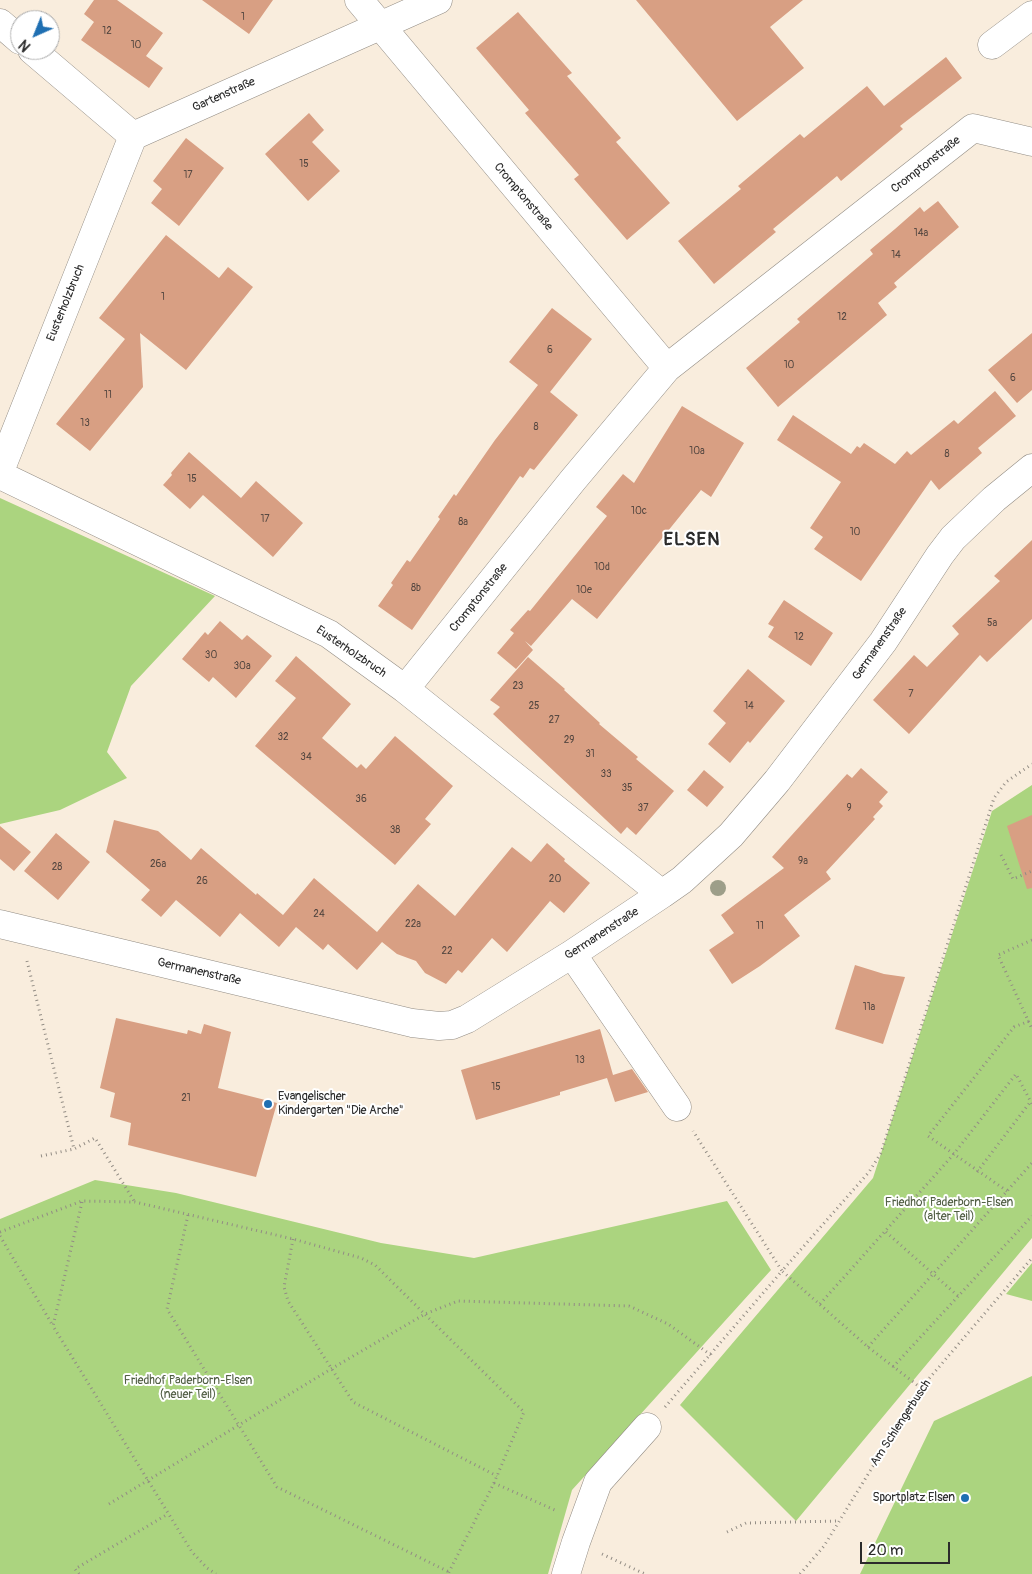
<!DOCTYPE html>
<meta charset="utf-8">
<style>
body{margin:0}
#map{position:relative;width:1032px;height:1574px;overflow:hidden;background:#f9eddd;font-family:Pangolin,sans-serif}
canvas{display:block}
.north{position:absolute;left:10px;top:10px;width:50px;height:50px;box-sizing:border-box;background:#fff;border:1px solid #aaa;border-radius:50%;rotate:224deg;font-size:14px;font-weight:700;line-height:20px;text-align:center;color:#2b2b2b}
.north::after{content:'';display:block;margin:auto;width:18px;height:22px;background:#1f6fb2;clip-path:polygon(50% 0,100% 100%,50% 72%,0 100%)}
.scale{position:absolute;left:860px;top:1542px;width:90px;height:22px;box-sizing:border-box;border:2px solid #2b2b2b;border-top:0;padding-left:6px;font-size:15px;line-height:18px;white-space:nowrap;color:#2b2b2b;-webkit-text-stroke:4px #fff;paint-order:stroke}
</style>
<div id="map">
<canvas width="1032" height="1574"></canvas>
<div class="north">N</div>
<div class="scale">20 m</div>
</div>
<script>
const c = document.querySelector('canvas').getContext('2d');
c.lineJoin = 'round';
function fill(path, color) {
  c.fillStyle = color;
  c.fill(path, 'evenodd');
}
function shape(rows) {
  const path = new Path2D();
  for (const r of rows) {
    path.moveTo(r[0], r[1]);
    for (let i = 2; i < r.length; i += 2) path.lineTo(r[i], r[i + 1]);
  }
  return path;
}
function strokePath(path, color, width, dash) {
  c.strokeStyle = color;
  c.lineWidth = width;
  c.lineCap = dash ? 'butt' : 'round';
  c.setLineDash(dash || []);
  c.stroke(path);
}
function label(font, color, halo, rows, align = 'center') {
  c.font = font + ' Pangolin,sans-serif';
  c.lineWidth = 4;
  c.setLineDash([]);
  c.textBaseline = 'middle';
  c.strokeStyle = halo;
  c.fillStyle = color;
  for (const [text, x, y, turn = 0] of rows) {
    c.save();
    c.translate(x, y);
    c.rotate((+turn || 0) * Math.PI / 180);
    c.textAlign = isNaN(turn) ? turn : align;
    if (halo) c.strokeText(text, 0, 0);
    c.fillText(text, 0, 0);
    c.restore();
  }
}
fill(shape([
 [0,498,215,596,131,686,107,752,127,778,60,810,0,824],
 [1032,785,1032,1238,796,1521,680,1405,873,1178,992,811],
 [95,1180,176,1193,381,1243,474,1258,727,1201,771,1270,572,1490,548,1574,0,1574,0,1219],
 [1032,1263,1032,1301,1006,1294],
 [1032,1376,1032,1574,860,1574,934,1421]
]), '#abd47f');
fill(shape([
 [94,0,117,0,163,33,146,56,163,68,149,88,81,40,94,22,84,14],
 [202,0,273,0,249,34],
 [636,0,803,0,770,27,804,68,737,121],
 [518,12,572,73,567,76,621,138,616,142,670,203,627,240,574,179,579,175,525,113,529,110,476,48],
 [946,57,962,78,900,126,903,129,841,181,837,176,773,229,776,232,714,284,678,241,741,189,738,186,800,134,804,138,867,86,884,106],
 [309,113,324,130,312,142,340,171,308,201,265,154],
 [186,138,224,168,179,226,151,203,162,189,153,181],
 [938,201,959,227,894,283,897,287,878,303,887,315,778,407,746,368,800,322,797,319,873,254,870,250,895,229,920,207,924,212],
 [166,235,219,278,228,267,253,287,186,370,140,333,143,387,90,451,56,424,125,339,99,318],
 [552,308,592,339,550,392,578,415,534,470,530,468,523,478,520,476,412,630,378,606,393,585,391,583,407,560,410,562,440,519,438,517,454,494,456,496,495,440,538,385,509,362],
 [1032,333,1032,390,1017,403,988,370],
 [995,391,1016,416,978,448,982,453,939,490,931,480,861,581,814,549,823,537,810,528,841,482,777,440,793,415,851,454,857,446,860,448,864,443,895,464,907,451,911,455,954,420,958,424],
 [682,406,744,443,711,497,701,490,597,619,572,599,531,646,525,641,533,650,516,669,497,653,514,633,510,630,528,610,530,611,607,516,596,507,623,474,634,483],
 [189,452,241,498,256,481,303,523,273,557,203,495,190,509,163,485,172,475,171,473],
 [1032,540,1032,619,987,662,980,655,909,734,873,700,914,655,927,667,959,634,952,626,1000,581,994,576],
 [784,600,833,633,811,666,768,637,774,627,768,624],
 [220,621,242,640,247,635,272,656,236,698,213,677,209,682,182,659,205,632,208,635],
 [296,656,351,704,322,738,357,768,361,764,366,769,395,736,453,786,425,819,431,824,395,865,255,746,296,698,275,681],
 [528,657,565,689,564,690,600,723,599,724,638,757,636,759,674,791,636,835,627,827,621,834,493,714,500,707,490,700],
 [748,669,785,701,750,743,748,741,730,763,708,744,726,723,713,711],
 [861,768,888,792,879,802,883,806,873,817,875,819,826,872,831,879,784,915,800,936,760,966,732,984,709,950,734,933,721,915,784,868,772,857,847,774,852,778],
 [704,770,724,787,707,807,687,790],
 [1032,815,1032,888,1027,889,1007,826],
 [114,820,158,831,191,860,201,848,256,895,257,893,283,915,314,878,377,932,418,884,455,916,512,847,531,862,547,843,565,859,564,861,590,883,564,913,550,901,507,952,492,938,462,973,458,970,446,984,425,973,416,961,397,954,382,942,357,970,328,944,323,950,296,927,279,947,240,913,220,937,176,900,161,917,141,900,150,890,106,852],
 [0,826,31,852,14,871,0,859],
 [56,833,90,862,58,900,24,871],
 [855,965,884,974,905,977,883,1044,835,1029],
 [116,1018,187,1034,188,1030,201,1034,204,1024,231,1032,218,1088,277,1103,256,1177,128,1145,131,1123,110,1117,115,1093,100,1088],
 [600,1029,613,1075,632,1069,648,1092,615,1102,607,1078,560,1092,560,1095,476,1120,461,1070]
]), '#d89f83');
const minor = shape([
 [359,0,667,368],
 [0,23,20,40],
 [992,45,1032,15],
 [32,50,133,136,438,0],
 [0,471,133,136],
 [0,475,329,634,405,689,662,894],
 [405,689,573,480,667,368,973,128,1032,142],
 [0,924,412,1023,439,1026,452,1025,467,1019,572,954,662,894,682,880,731,835,777,781,883,642,940,555,953,538,994,499,1032,468],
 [572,954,677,1107],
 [566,1574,576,1542,598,1482,647,1427]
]);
strokePath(minor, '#928c84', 29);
strokePath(shape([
 [1001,855,1013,879,1032,871],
 [1032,940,998,955,1032,1029],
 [27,961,74,1149,95,1138,134,1201],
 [41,1156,74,1149],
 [977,1172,1031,1101],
 [1007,1191,928,1136,1014,1027,1032,1020],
 [82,1202,53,1326,192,1552,207,1568,216,1574],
 [188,1215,167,1309,277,1487,449,1572],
 [0,1232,82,1201,135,1202,293,1239,361,1258,375,1265,524,1412,494,1483,448,1574],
 [886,1232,958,1296],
 [0,1236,53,1326],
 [293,1239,284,1287,288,1301,353,1402,497,1476],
 [820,1304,953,1155,1016,1074,1032,1104],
 [868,1347,1032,1163],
 [893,1367,1032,1216],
 [921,1388,868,1347,782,1271,869,1172,881,1153,994,798,1006,782,1032,764],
 [665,1407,782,1271,693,1131],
 [494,1483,557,1511],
 [109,1504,331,1369,425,1314,458,1301,629,1306,668,1324,711,1355],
 [727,1532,746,1523,839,1521],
 [602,1554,645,1574],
 [79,1574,75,1569,168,1514],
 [800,1574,824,1546,921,1388,1032,1258]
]), '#928c84', 3, [1, 4]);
strokePath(minor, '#fff', 28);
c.fillStyle = '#9d9e89';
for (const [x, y] of [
 [718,888]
]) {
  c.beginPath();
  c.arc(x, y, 8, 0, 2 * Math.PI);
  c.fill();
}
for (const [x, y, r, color] of [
 [268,1104,5,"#1f6fb2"],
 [965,1498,5,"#1f6fb2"]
]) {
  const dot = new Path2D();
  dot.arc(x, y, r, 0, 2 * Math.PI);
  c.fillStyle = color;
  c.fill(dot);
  strokePath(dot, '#fff', 2);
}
label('10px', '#564841', null, [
 ["1",243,17],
 ["12",107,31],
 ["10",136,45],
 ["15",304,164],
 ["17",188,175],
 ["14a",921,233],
 ["14",896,255],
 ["1",163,297],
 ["12",842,317],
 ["6",550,350],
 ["10",789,365],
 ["6",1013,378],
 ["11",108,395],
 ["13",85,423],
 ["8",536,427],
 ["10a",697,451],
 ["8",947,454],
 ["15",192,479],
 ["10c",639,511],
 ["17",265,519],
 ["8a",463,522],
 ["10",855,532],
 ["10d",602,567],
 ["8b",416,588],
 ["10e",584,590],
 ["5a",992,623],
 ["12",799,637],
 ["30",211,655],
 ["30a",242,666],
 ["23",518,686],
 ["7",911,694],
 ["25",534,706],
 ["14",749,706],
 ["27",554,720],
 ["32",283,737],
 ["29",569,740],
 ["31",590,754],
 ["34",306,757],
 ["33",606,774],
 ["35",627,788],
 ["36",361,799],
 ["37",643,808],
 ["9",849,808],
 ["38",395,830],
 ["9a",803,861],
 ["26a",158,864],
 ["28",57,867],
 ["20",555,879],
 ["26",202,881],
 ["24",319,914],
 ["22a",413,924],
 ["11",760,926],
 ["22",447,951],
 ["11a",869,1007],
 ["13",580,1060],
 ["15",496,1087],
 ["21",186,1098]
]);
label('12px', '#2b2b2b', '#fff', [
 ["Gartenstraße",224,95,-24],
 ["Cromptonstraße",926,165,-38],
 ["Cromptonstraße",523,197,50],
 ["Eusterholzbruch",66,303,-68],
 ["Cromptonstraße",479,598,-51],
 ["Germanenstraße",880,644,-55],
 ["Eusterholzbruch",351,652,34],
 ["Germanenstraße",602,934,-33],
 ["Germanenstraße",199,972,13],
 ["Am Schlengerbusch",901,1423,-57]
]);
label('12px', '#2b2b2b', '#fff', [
 ["Evangelischer",278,1097],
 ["Kindergarten \"Die Arche\"",278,1111],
 ["Sportplatz Elsen",955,1498,"right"]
], 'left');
label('12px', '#515e44', '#fff', [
 ["Friedhof Paderborn-Elsen",949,1203],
 ["(alter Teil)",949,1217],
 ["Friedhof Paderborn-Elsen",188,1381],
 ["(neuer Teil)",188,1395]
]);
c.letterSpacing = '1px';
label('bold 18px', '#2b2b2b', '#fff', [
 ["ELSEN",692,540]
]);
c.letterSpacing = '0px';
</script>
